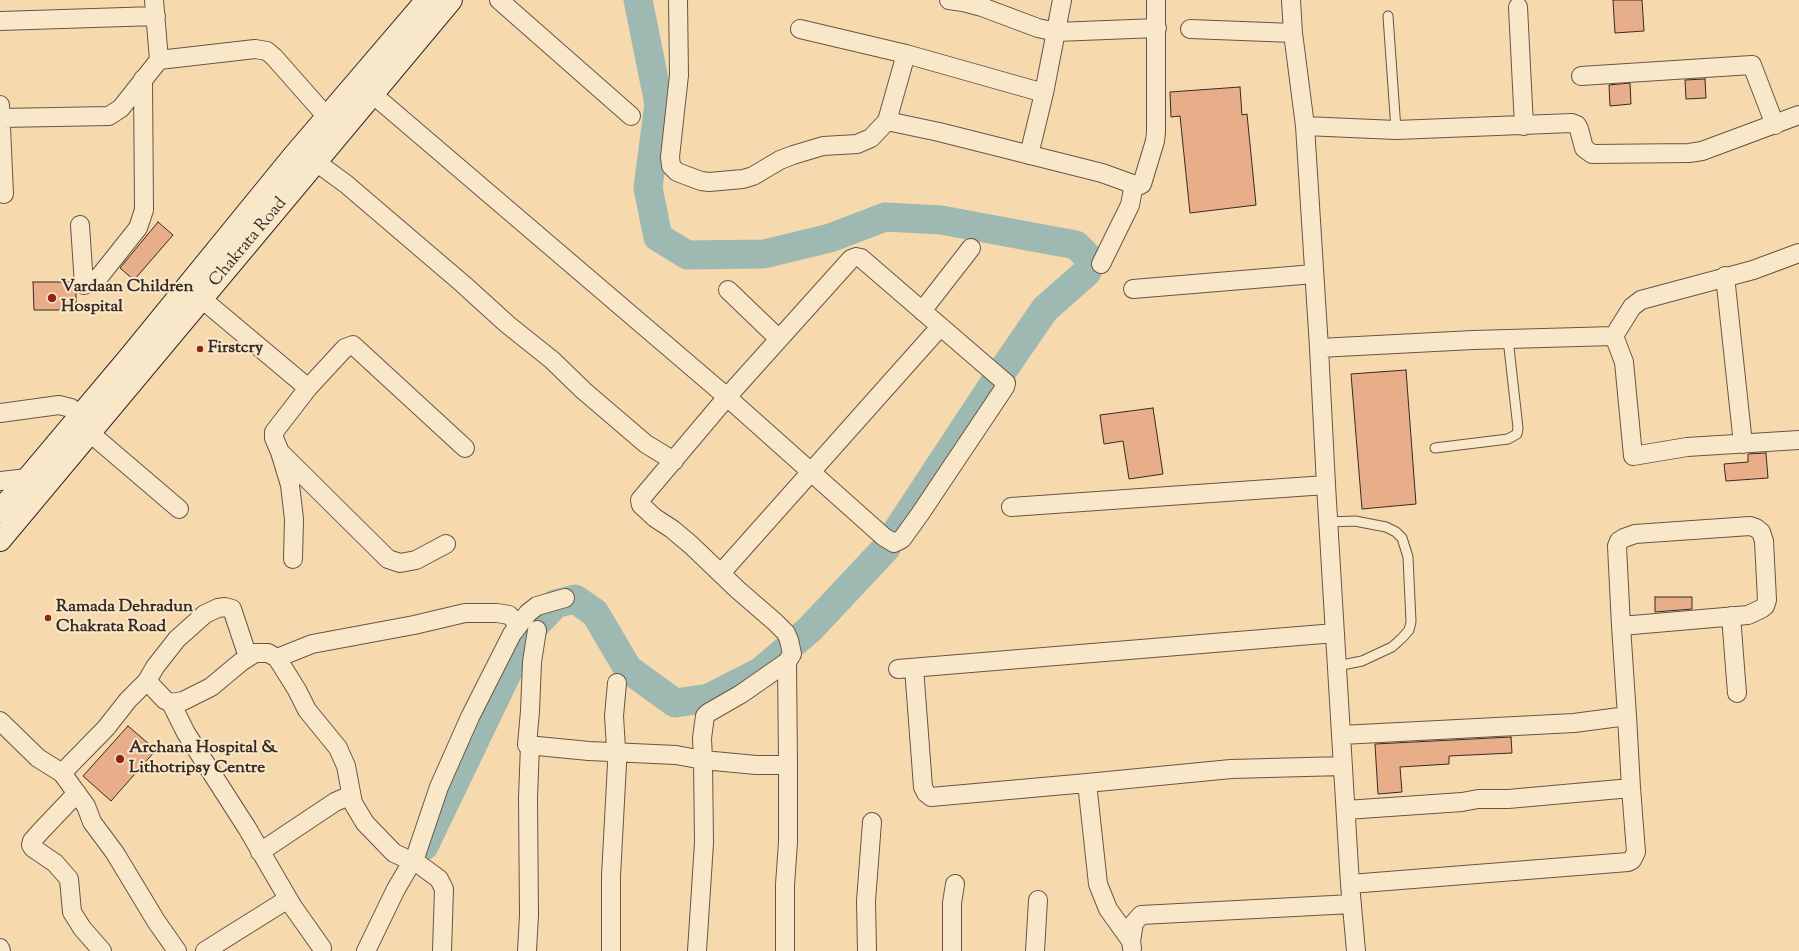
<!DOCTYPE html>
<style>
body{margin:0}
canvas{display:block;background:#f6daad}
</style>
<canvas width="1799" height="951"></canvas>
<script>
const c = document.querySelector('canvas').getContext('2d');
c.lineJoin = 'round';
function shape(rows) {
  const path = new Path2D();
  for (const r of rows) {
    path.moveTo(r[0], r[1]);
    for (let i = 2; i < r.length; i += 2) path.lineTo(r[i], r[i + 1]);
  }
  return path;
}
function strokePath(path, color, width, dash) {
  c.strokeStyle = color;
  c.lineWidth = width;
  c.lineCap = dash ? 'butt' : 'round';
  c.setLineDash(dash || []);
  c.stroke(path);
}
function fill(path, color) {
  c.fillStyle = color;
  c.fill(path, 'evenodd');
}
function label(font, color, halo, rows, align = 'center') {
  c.font = font + ' "Sorts Mill Goudy",serif';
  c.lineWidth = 4;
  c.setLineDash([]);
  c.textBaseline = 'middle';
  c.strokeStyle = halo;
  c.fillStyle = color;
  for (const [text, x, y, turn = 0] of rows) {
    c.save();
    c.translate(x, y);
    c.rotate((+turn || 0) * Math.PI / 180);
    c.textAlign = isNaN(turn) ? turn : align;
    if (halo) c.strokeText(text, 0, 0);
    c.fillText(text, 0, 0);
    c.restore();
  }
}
strokePath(shape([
 [638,0,659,104,648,188,658,237,687,255,764,254,830,238,885,217,941,220,1076,245,1091,260,1087,272,1045,309,1001,373],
 [893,537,993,385],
 [796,641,810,629,886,548],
 [424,846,525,636,555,604,575,599,595,613,628,669,675,703,709,698,760,672,786,650]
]), '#9eb9b2', 29);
const building = shape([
 [1613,0,1642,0,1644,31,1615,33,1613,0],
 [1705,79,1706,98,1686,99,1685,80,1705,79],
 [1630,83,1631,104,1610,106,1609,85,1630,83],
 [1240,87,1242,115,1247,114,1256,205,1190,213,1180,116,1171,117,1170,92,1240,87],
 [158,222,173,235,134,280,120,268,158,222],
 [33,282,73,282,76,292,76,310,34,310,33,282],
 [1406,370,1416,504,1362,509,1351,374,1406,370],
 [1153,408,1163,474,1129,479,1123,441,1104,444,1100,415,1153,408],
 [1766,453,1768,478,1726,481,1724,464,1748,462,1748,454,1766,453],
 [1655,597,1692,597,1692,609,1655,612,1655,597],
 [128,726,156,750,111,801,83,776,128,726],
 [1511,737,1512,753,1449,756,1449,764,1400,767,1402,792,1378,794,1375,744,1511,737]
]);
fill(building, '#e8ae89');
strokePath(building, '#372a25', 1);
const service = shape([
 [1388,16,1396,130],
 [1435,448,1508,439,1517,434,1518,428,1508,339],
 [1328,522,1355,521,1386,527,1396,532,1402,538,1408,557,1411,622,1409,630,1402,638,1392,647,1362,661,1337,666]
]);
const minor = shape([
 [154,0,159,60],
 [499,0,631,116],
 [678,0,679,75,670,157,671,166,677,172,701,181,709,182,743,179,753,176,780,160,793,155,823,146,857,144,871,138,887,121,939,132,1102,173,1138,186,1142,184,1155,141,1156,132,1156,0],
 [949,0,963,2,982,7,1038,28,1056,32,1157,28],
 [1291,0,1293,33,1305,126,1396,130,1572,123,1577,125,1579,129,1584,148,1592,154,1689,153,1702,151,1799,115],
 [1518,7,1524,126],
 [0,21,156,16],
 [800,29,906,54],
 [1190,29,1293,33],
 [1581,76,1752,65,1775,125],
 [363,86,727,397,884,537,894,543,902,539,920,514,1005,387,1006,383,861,258,856,257,851,259,727,397,640,500,641,505,655,518,672,529,691,545,738,590,775,622,786,633,789,640,792,654,787,662,741,694,708,713,705,716,702,738,703,760,756,765,788,765,788,842,785,885,785,951],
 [0,105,4,194],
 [1,118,109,116,121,108,159,60,255,49,267,51,274,57,327,117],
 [887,121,906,54,1044,93],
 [1305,126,1319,348,1473,340,1614,336,1632,307,1641,300,1753,270,1799,253],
 [1029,155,1044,93,1062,0],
 [316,162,346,184,463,284,507,324,552,360,584,391,646,444,674,461],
 [80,225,84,285,99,277,138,228,144,210,143,79],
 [1101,264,1130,205,1134,184],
 [1725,276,1743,444],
 [1133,289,1314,274],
 [728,290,779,339],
 [202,299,308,388,274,432,274,438,280,452,290,485,294,519,293,559],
 [922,311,971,248],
 [1614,336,1624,362,1633,456,1687,447,1799,440],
 [1319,348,1326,485,1350,884,1356,951],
 [308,388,345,348,353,345,465,448],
 [0,413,59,405,71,408,81,415],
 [90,433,179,509],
 [282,454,388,559,400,563,416,560,446,544],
 [0,481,28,478],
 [1011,507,1326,485],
 [721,573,940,327],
 [1731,616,1737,693],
 [537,630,532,662,530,711,527,745,589,751,676,755,703,760,704,843,697,951],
 [277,658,312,644,414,625,465,613,497,613,509,615,518,624],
 [787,662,788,765],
 [914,668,923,787,926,793,931,797,1087,783,1098,884,1108,909,1131,941],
 [898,669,1335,633],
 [147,681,155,667,177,639,205,614,218,608,225,607,232,609,248,657],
 [171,703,186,733,247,828,293,907,322,948],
 [0,721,38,758,62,773,86,806,92,822,115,853,156,921,177,951],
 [1341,735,1574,723,1627,716],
 [62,773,106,728,128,700,147,681,165,700,171,703,183,701,211,687,241,662,255,653,268,653,277,658,297,690,307,710,338,748,346,766,353,803,365,823,394,853,420,865,439,879,444,889,442,951],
 [1087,783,1231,769,1343,766],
 [77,793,40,832,32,841,31,845,33,848,55,863,69,879,72,912,82,928,102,951],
 [1346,810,1462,802,1478,799,1508,799,1631,788],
 [260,852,335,802,351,795],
 [1350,884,1603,864,1628,862,1632,860,1636,852,1631,788,1627,716,1621,626,1617,546,1619,541,1624,538,1635,534,1750,526,1756,528,1761,532,1764,541,1767,600,1765,606,1761,609,1748,615,1621,626],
 [0,948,1,951],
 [1132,948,1131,941,1134,923,1141,915,1352,904],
 [205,951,288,899],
 [366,951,396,889,416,855,439,787,470,717,512,634,528,613,537,606,565,598],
 [527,951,529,915,528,798,530,745],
 [611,951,611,876,617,764,614,716,617,683],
 [867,951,866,901,872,822],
 [952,951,952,903,955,884],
 [1035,951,1038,900]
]);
const secondary = shape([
 [0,511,129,358,292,158,427,0],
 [0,540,451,0]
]);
strokePath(service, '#675647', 11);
strokePath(minor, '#675647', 20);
strokePath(secondary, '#372a25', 24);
strokePath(service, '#f9e7ca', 9);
strokePath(minor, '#f9e7ca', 18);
strokePath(secondary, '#f9e7ca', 22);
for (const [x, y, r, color] of [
 [52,298,5,"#8f2418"],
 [200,349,4,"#8f2418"],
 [48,618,4,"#8f2418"],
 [120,759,5,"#8f2418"]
]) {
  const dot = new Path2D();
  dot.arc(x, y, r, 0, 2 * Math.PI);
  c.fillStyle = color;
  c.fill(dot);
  strokePath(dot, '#f9e7ca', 1.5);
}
label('17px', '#372a25', '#f9e7ca', [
 ["Chakrata Road",249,243,-50]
]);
label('bold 17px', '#372a25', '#f9e7ca', [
 ["Vardaan Children",61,288],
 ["Hospital",61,308],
 ["Firstcry",208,349],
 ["Ramada Dehradun",56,608],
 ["Chakrata Road",56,628],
 ["Archana Hospital &",129,749],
 ["Lithotripsy Centre",129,769]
], 'left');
</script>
